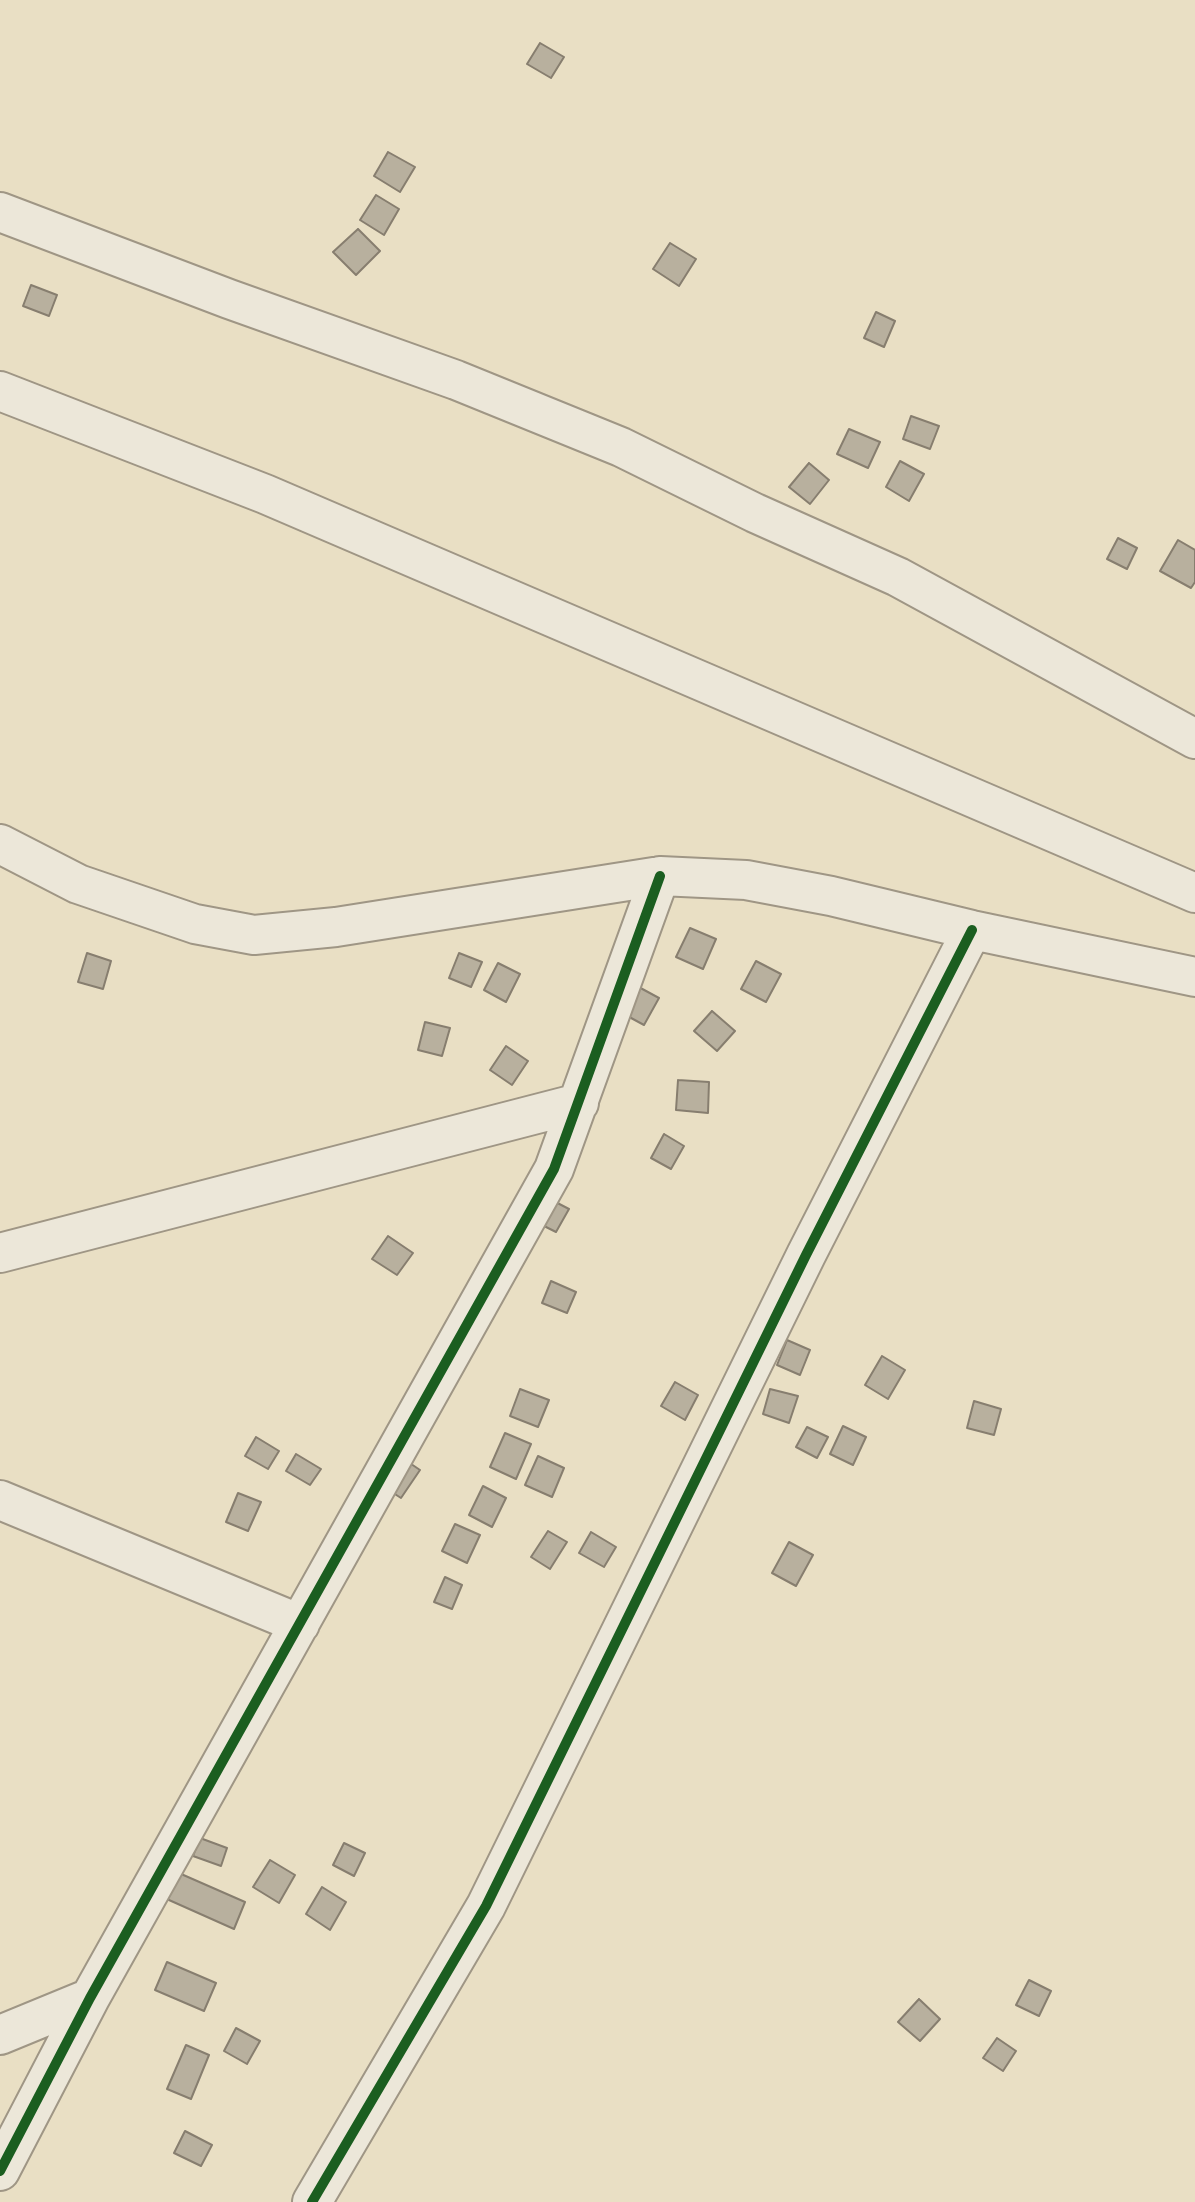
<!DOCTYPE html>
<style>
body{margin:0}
canvas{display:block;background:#e9dfc4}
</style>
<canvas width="1195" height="2202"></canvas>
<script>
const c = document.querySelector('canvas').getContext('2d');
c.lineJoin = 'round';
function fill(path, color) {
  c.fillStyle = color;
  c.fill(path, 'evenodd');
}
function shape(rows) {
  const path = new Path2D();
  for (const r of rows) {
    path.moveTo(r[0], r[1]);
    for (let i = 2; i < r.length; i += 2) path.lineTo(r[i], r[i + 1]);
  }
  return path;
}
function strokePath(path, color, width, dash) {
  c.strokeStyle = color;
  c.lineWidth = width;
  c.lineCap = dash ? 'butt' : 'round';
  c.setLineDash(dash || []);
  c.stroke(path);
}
const building = shape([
 [540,43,564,57,551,78,527,64,540,43],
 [388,152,415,167,400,192,374,176,388,152],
 [376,195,399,209,384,235,360,220,376,195],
 [358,229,380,251,356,275,333,252,358,229],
 [670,243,696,259,679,286,653,269,670,243],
 [31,285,57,295,49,316,23,306,31,285],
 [876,312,895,321,884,347,864,338,876,312],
 [911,416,939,426,930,449,903,439,911,416],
 [849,429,880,442,868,468,837,454,849,429],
 [900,461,924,474,909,501,886,487,900,461],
 [809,463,829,480,810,504,789,487,809,463],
 [1118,538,1137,548,1127,569,1107,559,1118,538],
 [1178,540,1195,550,1195,582,1191,588,1160,571,1178,540],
 [690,928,716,939,703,969,676,957,690,928],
 [87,953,111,961,103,989,78,982,87,953],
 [459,953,482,962,471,987,449,978,459,953],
 [756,961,781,974,766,1002,741,989,756,961],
 [498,963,520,974,506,1002,484,990,498,963],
 [635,985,659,998,644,1025,620,1012,635,985],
 [712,1011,735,1031,717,1051,694,1031,712,1011],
 [425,1022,450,1028,442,1056,418,1050,425,1022],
 [506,1046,528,1061,512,1085,490,1070,506,1046],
 [678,1080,709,1082,708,1113,676,1110,678,1080],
 [664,1134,684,1146,671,1169,651,1158,664,1134],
 [544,1196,569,1209,556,1232,532,1220,544,1196],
 [388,1236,413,1253,397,1275,372,1259,388,1236],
 [551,1281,576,1292,567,1313,542,1303,551,1281],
 [787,1340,810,1350,800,1375,777,1365,787,1340],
 [882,1356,905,1370,888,1399,865,1385,882,1356],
 [675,1382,698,1395,685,1420,661,1406,675,1382],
 [520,1389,549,1400,538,1427,510,1416,520,1389],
 [770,1389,798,1396,789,1423,763,1414,770,1389],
 [974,1401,1001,1409,994,1435,967,1428,974,1401],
 [843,1426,866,1437,853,1465,830,1454,843,1426],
 [807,1427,828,1437,817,1458,796,1447,807,1427],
 [505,1433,531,1444,516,1479,490,1467,505,1433],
 [256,1437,279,1451,268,1469,245,1456,256,1437],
 [395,1453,420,1470,401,1498,376,1482,395,1453],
 [296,1454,321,1469,310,1485,286,1471,296,1454],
 [538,1456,564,1468,552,1497,525,1485,538,1456],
 [483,1486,506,1498,492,1527,469,1515,483,1486],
 [238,1493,261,1502,248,1531,226,1522,238,1493],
 [455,1524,480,1535,467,1563,442,1551,455,1524],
 [548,1531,567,1542,550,1569,531,1557,548,1531],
 [591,1532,616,1547,604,1567,579,1553,591,1532],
 [789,1542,813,1555,796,1586,772,1573,789,1542],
 [445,1577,462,1585,452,1609,434,1602,445,1577],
 [200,1838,227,1848,221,1866,193,1856,200,1838],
 [344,1843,365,1853,354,1876,333,1865,344,1843],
 [270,1860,295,1875,279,1903,253,1887,270,1860],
 [172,1870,245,1902,234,1929,160,1896,172,1870],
 [322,1887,346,1902,330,1930,306,1914,322,1887],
 [167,1962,216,1983,204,2011,155,1990,167,1962],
 [1029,1980,1051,1991,1039,2016,1016,2005,1029,1980],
 [919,1999,940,2019,920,2041,898,2022,919,1999],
 [236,2028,260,2041,247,2064,224,2051,236,2028],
 [997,2038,1016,2051,1003,2071,983,2058,997,2038],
 [186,2045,209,2055,191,2099,167,2089,186,2045],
 [185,2131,212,2145,201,2166,174,2153,185,2131]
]);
fill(building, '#b8b09e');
strokePath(building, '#877e6f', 2);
const minor = shape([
 [0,212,229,299,456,380,621,447,755,513,898,577,1195,739],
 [0,391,265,494,1195,893],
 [0,844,78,884,195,924,254,935,336,927,660,876,746,880,831,896,972,930,1195,977],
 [0,1253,579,1103],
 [0,1500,300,1624],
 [0,2035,90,1998],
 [0,2171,90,1998,554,1169,660,876],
 [312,2202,486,1906,806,1255,972,930]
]);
strokePath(minor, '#9f9685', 42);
strokePath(minor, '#ece7d9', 38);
strokePath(shape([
 [0,2171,90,1998,554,1169,660,876],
 [312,2202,486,1906,806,1255,972,930]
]), '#1b5e20', 10);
</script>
